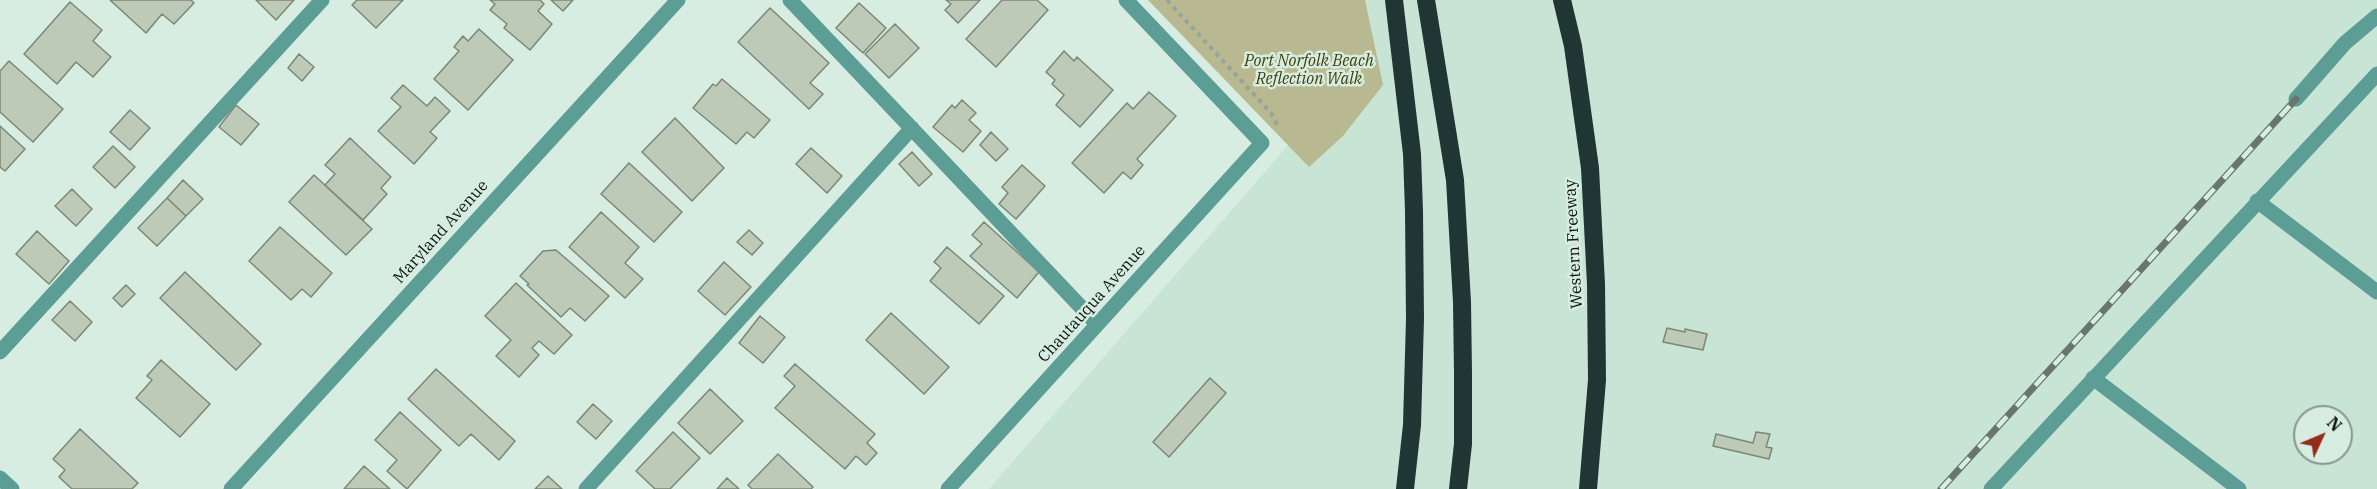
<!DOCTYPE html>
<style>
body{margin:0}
#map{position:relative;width:2377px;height:489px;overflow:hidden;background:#d7ede1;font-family:"IBM Plex Serif",serif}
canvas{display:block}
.north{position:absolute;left:2293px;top:405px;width:60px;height:60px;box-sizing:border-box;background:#d7ede1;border:2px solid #86978e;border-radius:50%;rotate:46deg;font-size:16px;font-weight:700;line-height:24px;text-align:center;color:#0d1511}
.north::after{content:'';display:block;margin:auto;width:21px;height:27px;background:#952c1a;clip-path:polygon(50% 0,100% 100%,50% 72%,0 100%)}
</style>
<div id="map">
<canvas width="2377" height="489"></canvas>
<div class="north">N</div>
</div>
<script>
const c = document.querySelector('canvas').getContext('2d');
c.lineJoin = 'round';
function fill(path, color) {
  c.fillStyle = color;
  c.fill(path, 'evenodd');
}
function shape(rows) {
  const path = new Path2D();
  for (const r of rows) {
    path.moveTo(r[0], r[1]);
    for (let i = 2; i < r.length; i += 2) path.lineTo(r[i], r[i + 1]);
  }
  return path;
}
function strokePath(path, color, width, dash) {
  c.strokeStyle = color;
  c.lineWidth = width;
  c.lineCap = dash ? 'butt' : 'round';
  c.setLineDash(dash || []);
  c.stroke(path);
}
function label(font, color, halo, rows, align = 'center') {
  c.font = font + ' "IBM Plex Serif",serif';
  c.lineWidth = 5;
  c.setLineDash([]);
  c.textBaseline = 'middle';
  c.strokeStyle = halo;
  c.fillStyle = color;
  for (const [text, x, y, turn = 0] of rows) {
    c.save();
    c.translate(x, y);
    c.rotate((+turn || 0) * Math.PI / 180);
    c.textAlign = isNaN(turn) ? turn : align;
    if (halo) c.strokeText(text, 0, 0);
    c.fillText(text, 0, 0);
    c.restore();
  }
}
fill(shape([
 [1328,0,2377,0,2377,489,989,489,1304,127],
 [2305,417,2341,417,2341,453,2305,453]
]), '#c7e4d4');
fill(shape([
 [1148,0,1365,0,1383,85,1343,136,1309,167]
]), '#b8b990');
const building = shape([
 [110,0,191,0,194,3,174,24,162,14,146,33,110,0],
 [256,0,294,0,276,20,256,0],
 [357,0,403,0,376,28,352,5,357,0],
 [490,0,540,0,544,4,538,11,552,24,530,50,504,28,507,24,490,10,495,4,490,0],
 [551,0,573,0,563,11,551,0],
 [946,0,980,0,958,23,945,10,951,4,946,0],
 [1002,0,1037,0,1048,10,996,67,966,39,1002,0],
 [70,2,102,30,93,41,111,57,93,77,76,62,57,84,24,54,70,2],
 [859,3,886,28,863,53,836,28,859,3],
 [770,8,829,63,810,83,823,94,809,109,738,42,770,8],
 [895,24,919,48,889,78,865,54,895,24],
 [479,29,513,60,468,110,434,79,459,51,454,47,463,36,468,41,479,29],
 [1064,51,1074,61,1077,57,1113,90,1080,127,1056,105,1064,95,1052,84,1055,80,1046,72,1064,51],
 [299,54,314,67,302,81,288,68,299,54],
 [9,61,63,109,33,142,0,112,0,71,9,61],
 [722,79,770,120,754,138,747,132,736,144,693,108,713,84,716,86,722,79],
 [403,85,427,106,435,97,450,111,430,132,437,138,414,164,378,131,401,107,391,98,403,85],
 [1149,92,1176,116,1137,159,1143,165,1131,179,1123,172,1104,193,1072,163,1127,103,1133,109,1149,92],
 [962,100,976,113,969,120,981,131,963,152,933,127,952,105,955,108,962,100],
 [236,105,259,124,241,145,219,127,236,105],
 [130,110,150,128,130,150,110,132,130,110],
 [675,118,724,168,692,201,642,152,675,118],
 [0,126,25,149,5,171,0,167,0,126],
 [991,132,1008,149,996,161,980,145,991,132],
 [350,138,391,177,381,188,387,194,363,220,325,185,335,174,325,165,350,138],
 [113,146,135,167,115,188,93,167,113,146],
 [811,148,842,176,827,193,796,164,811,148],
 [912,152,932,174,919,186,899,164,912,152],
 [629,163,682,212,654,242,601,194,629,163],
 [1022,165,1045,186,1016,219,999,204,1008,193,1002,187,1022,165],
 [314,175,372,229,346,255,289,202,314,175],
 [183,180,203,199,186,216,167,198,183,180],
 [72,189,92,209,76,226,55,206,72,189],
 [167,198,186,216,157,246,138,228,167,198],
 [601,212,639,247,625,263,643,279,625,298,569,247,601,212],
 [984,222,1039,272,1017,298,970,256,982,244,972,235,984,222],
 [280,227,332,273,311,297,302,289,291,300,249,261,280,227],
 [749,230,763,243,752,255,737,242,749,230],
 [37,231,69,261,49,284,16,254,37,231],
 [947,247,1004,296,979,324,930,281,941,268,934,262,947,247],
 [556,250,609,296,585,321,570,308,561,317,527,285,529,284,520,276,543,251,556,250],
 [724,262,751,287,725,315,698,291,724,262],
 [185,272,261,344,236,370,160,298,185,272],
 [516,283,572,335,554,354,539,341,532,348,539,355,519,377,496,356,511,340,485,316,516,283],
 [126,285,135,294,122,307,113,298,126,285],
 [70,301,92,322,75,341,52,320,70,301],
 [891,313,949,367,924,394,866,340,891,313],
 [760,316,785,337,763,363,739,343,760,316],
 [1667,328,1685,332,1685,329,1707,334,1703,350,1663,342,1667,328],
 [161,360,210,404,180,437,136,398,152,380,147,376,161,360],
 [795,364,875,434,867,443,877,453,866,465,856,456,845,469,775,408,795,386,784,376,795,364],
 [436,369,515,441,499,460,471,434,459,446,408,399,436,369],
 [1210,378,1226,393,1169,457,1153,442,1210,378],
 [710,389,743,421,710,454,678,423,710,389],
 [593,404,612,421,596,439,577,422,593,404],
 [400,412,441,450,407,489,387,471,397,460,375,440,400,412],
 [80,429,138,483,132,489,72,489,59,477,65,470,53,459,80,429],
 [673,432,700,458,670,489,655,489,636,471,673,432],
 [1756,432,1770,434,1766,447,1772,448,1769,459,1713,446,1716,434,1753,443,1756,432],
 [778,454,813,487,811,489,752,489,748,485,778,454],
 [364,466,390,489,344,489,364,466],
 [548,476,562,489,535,489,548,476],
 [727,478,739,489,717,489,727,478]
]);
fill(building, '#becab8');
strokePath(building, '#7c8776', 1.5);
strokePath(shape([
 [1167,0,1271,113,1277,125]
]), '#94a59c', 4, [4.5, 4.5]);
strokePath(shape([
 [790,0,1097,324],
 [2296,99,2345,43,2377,16],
 [2257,201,2377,292],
 [0,352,322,0],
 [2093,378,2239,489],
 [586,489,912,128],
 [1991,489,2377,74]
]), '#5c9d96', 15);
strokePath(shape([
 [0,478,12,489],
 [231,489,678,0],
 [948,489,1262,143,1126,0]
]), '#5c9d96', 15);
strokePath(shape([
 [1394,0,1412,154,1414,211,1415,319,1412,425,1405,489],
 [1426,0,1455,180,1462,302,1463,373,1463,444,1458,489],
 [1562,0,1573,46,1590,168,1596,284,1597,380,1588,489]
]), '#1f3634', 18);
const rail = shape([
 [1941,489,2296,99]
]);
strokePath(rail, '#68766f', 7);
strokePath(rail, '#d7ede1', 4.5, [14]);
label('italic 16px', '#403f08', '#d7ede1', [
 ["Port Norfolk Beach",1309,61],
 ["Reflection Walk",1309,79]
]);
label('16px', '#0d1511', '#d7ede1', [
 ["Maryland Avenue",441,232,-48],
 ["Western Freeway",1574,244,-93],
 ["Chautauqua Avenue",1092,304,-48]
]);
</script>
